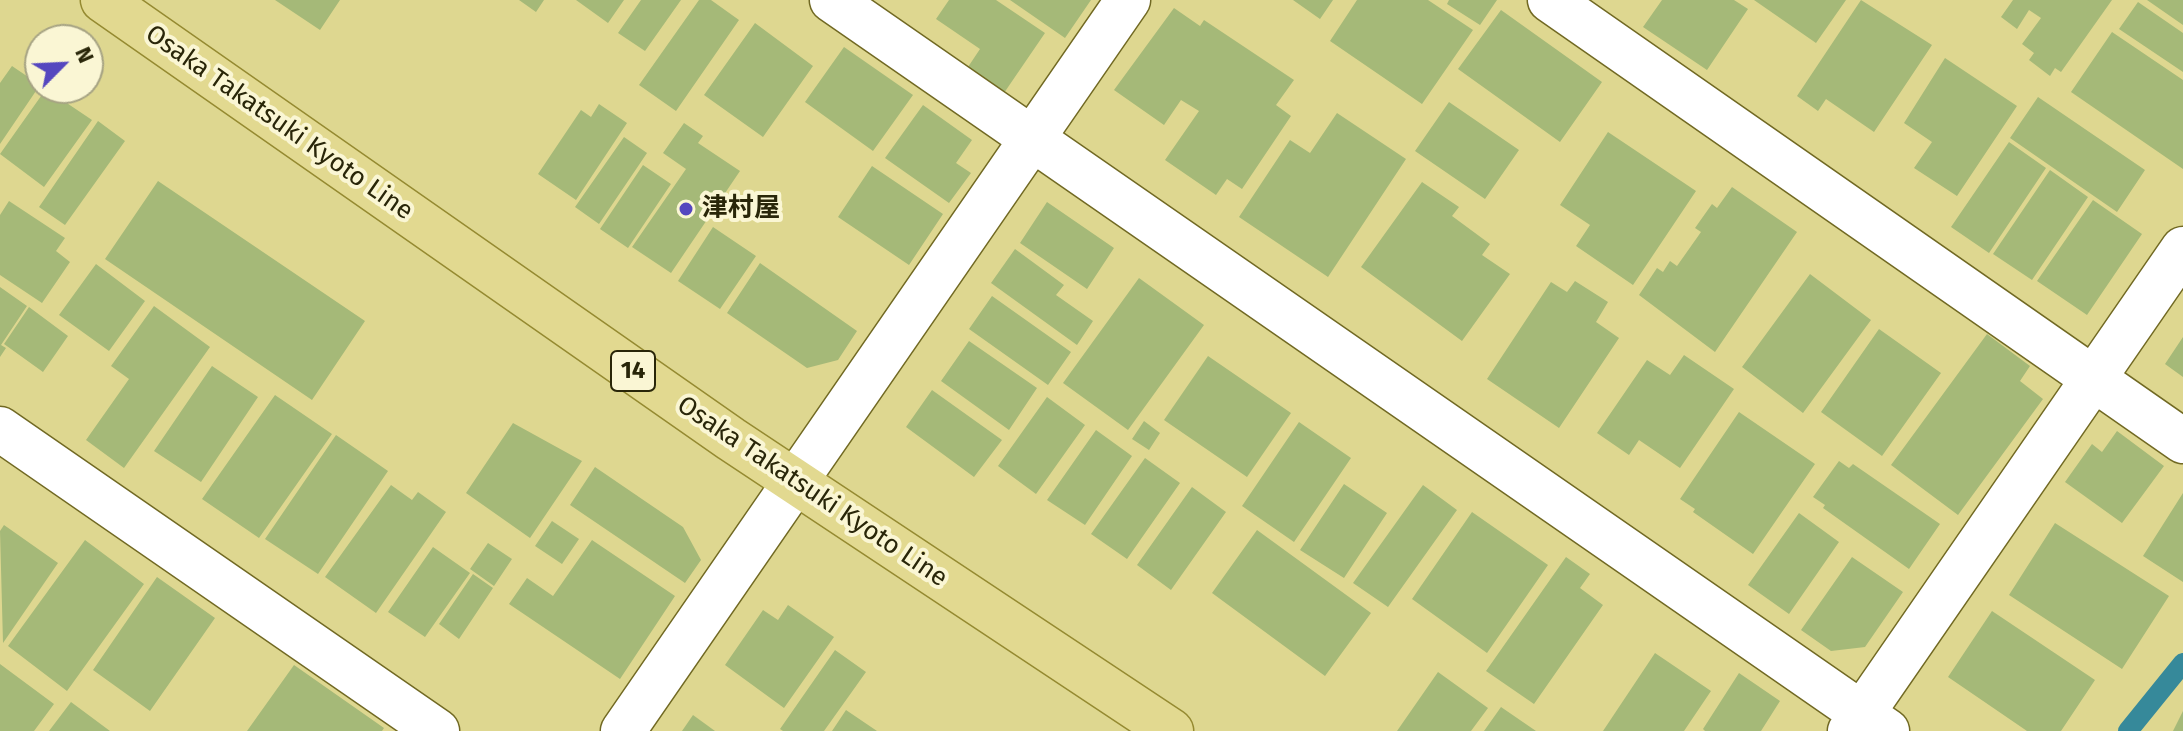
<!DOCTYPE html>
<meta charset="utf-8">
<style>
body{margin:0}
#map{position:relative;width:2183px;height:731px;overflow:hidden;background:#ded790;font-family:"Fira Sans",sans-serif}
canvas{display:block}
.north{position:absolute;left:24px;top:24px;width:80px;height:80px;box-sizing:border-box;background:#faf6d4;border:2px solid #a6a383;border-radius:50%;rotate:66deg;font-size:22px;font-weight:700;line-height:32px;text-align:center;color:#292609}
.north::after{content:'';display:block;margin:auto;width:28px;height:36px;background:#5547bf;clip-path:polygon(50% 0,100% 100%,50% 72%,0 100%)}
</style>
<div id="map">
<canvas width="2183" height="731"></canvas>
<div class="north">N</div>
</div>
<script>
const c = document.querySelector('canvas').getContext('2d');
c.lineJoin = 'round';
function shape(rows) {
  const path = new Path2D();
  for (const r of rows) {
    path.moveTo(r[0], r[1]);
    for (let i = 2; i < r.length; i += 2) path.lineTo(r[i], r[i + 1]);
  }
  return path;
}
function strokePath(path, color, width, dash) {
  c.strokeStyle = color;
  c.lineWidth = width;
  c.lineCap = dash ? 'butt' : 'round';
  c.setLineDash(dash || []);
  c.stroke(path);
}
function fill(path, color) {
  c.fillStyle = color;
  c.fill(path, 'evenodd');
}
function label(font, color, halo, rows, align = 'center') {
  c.font = font + ' "Fira Sans","Noto Sans JP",sans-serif';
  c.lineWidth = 8;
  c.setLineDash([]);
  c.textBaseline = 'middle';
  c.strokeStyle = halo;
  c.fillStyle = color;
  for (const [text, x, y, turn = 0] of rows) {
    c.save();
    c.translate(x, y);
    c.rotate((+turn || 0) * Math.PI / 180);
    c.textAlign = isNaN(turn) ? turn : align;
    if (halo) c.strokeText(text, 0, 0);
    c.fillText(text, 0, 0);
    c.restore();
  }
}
strokePath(shape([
 [2128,731,2183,663]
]), '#36899a', 20);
fill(shape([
 [275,0,340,0,320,30],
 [519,0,544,0,536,12],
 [576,0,624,0,608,23],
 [641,0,681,0,645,51,618,33],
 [699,0,711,0,739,20,676,111,639,85],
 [949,0,996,0,1045,33,1004,93,968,67,980,49,936,19],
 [1010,0,1091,0,1065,38],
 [1293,0,1333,0,1320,19],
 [1357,0,1428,0,1473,30,1422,104,1330,41],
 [1449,0,1497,0,1480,25,1447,4],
 [1662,0,1734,0,1748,9,1707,70,1643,27],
 [1754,0,1846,0,1816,43],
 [1861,0,1932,45,1874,132,1826,99,1818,111,1797,96],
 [2013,0,2112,0,2061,72,2055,68,2050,76,2029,60,2034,53,2022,44,2041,18,2029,10,2017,29,2001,17],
 [2147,0,2183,0,2183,25],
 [2138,2,2183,33,2183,72,2119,29],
 [1174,8,1200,26,1204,20,1294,80,1276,105,1291,116,1242,189,1227,179,1216,195,1165,160,1199,111,1181,100,1164,125,1114,90],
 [1501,10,1602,82,1560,142,1458,69],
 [755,23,813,66,763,137,704,95],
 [2112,32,2183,80,2183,169,2071,92],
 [844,47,913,95,873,151,805,102],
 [1945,58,2017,106,1957,196,1914,168,1932,142,1904,123],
 [12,66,40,85,0,144,0,83],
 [46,89,92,120,44,187,0,154],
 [2038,97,2145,170,2117,212,2010,138],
 [1449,102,1519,150,1485,199,1415,151],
 [599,104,627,123,576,200,538,174,581,110,591,117],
 [923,105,972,140,956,163,971,173,949,203,885,158],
 [1337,113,1406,159,1328,277,1239,217,1290,140,1310,153],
 [98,121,125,141,65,225,39,207],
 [684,123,703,136,698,143,740,171,671,273,632,247,686,169,663,153],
 [1608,132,1696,191,1633,285,1576,246,1590,225,1560,205],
 [624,137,647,153,599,224,575,207],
 [2009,142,2046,168,1989,253,1951,227],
 [643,165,671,184,628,248,600,229],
 [872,166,943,214,909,265,838,217],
 [2050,170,2088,197,2032,280,1993,254],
 [158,181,365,321,312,400,105,259],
 [1422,182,1459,207,1452,216,1490,244,1482,255,1510,274,1462,341,1361,267],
 [1732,187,1797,232,1715,352,1639,295,1657,268,1663,272,1670,261,1677,266,1701,232,1695,228,1712,204,1717,208],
 [2093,200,2142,234,2087,315,2037,281],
 [9,201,65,238,56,251,70,262,42,303,0,275,0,215],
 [1047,202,1114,248,1087,289,1020,243],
 [713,227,756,256,720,309,678,281],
 [1015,249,1064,285,1056,295,1093,321,1077,345,991,283],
 [760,263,857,331,838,360,807,368,727,313],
 [96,264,145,301,109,351,59,315],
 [1810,274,1871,320,1803,413,1742,367],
 [1139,278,1204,325,1128,430,1063,383],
 [1575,281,1608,302,1596,322,1619,338,1559,428,1487,379,1551,282,1567,292],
 [0,287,27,306,1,345,6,348,0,357],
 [992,296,1071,352,1048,385,969,329],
 [154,306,210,347,124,468,86,440,129,379,111,366],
 [29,307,68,336,43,372,4,344],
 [1879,329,1941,373,1882,456,1821,412],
 [1987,334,2030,366,2020,381,2043,399,1958,515,1891,465],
 [2183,337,2183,377,2165,364],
 [969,341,1037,388,1009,430,941,381],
 [1684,355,1734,389,1680,468,1639,440,1629,455,1597,433,1647,360,1670,375],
 [1208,356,1291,413,1247,477,1164,420],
 [212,366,258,397,201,482,154,451],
 [932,390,1002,440,974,477,906,427],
 [275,395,332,434,259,538,202,499],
 [1047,397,1085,425,1036,494,998,466],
 [1739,412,1815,464,1753,554,1693,512,1695,509,1680,499],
 [1144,421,1160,433,1149,450,1132,439],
 [1299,422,1351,458,1294,542,1242,506],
 [513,423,582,461,530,538,466,493],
 [1096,430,1132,456,1085,525,1047,500],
 [2117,431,2164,466,2122,523,2065,482,2092,444,2102,452],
 [336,435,388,471,318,574,265,539],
 [1145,458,1180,483,1127,559,1091,534],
 [1839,461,1849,468,1853,464,1940,524,1909,569,1823,508,1825,505,1813,497],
 [595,467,683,527,701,560,685,583,570,505],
 [1344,484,1387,513,1344,578,1300,550],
 [391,485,412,500,418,492,446,512,376,613,325,577],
 [1423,485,1457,510,1388,607,1353,583],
 [1192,487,1226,512,1171,590,1137,565],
 [2183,493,2183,582,2143,556],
 [1472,512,1548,565,1487,653,1412,599],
 [1799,513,1839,542,1789,614,1748,585],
 [552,521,579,539,562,564,535,546],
 [2055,523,2169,596,2122,669,2009,595],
 [4,525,58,563,3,643,0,531],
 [1257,530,1371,613,1325,676,1212,593],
 [85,540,144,584,67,691,8,646],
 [592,540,675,596,620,679,509,604,527,578,553,596],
 [488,543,512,559,494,586,470,569],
 [433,547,470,573,425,637,388,612],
 [1566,557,1590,574,1580,588,1603,605,1534,704,1486,671],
 [1852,557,1903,592,1865,647,1831,651,1801,630],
 [473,574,493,588,459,639,439,624],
 [157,577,215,618,150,711,93,670],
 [788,605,834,637,784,708,725,665,763,610,778,620],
 [1992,611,2095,680,2061,731,2027,731,1948,677],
 [835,650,866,672,824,731,783,731,780,729],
 [1655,653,1711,691,1684,731,1603,731],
 [0,664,54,704,34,731,0,731],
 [294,665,384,728,382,731,247,731],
 [1438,672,1488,708,1471,731,1397,731],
 [1739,673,1780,701,1761,731,1705,731,1703,729],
 [71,702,110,731,49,731],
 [1501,707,1536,731,1484,731],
 [846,710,877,731,832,731],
 [2183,711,2183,731,2173,731],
 [693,715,715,731,682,731]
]), '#a5b978');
const minor = shape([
 [832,0,1887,731],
 [1550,0,2183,441],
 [0,429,437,731],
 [623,731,1128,0],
 [1850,731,2183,249]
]);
const major = shape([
 [103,0,731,439,1171,731]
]);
strokePath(minor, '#716923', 47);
strokePath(major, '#958a31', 47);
strokePath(minor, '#fff', 44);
strokePath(major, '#e2d990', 44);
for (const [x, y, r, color] of [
 [686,209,8,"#5547bf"]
]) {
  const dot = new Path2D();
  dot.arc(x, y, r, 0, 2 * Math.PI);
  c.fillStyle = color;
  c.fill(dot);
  strokePath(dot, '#faf6d4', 3);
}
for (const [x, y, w] of [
 [633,371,44]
]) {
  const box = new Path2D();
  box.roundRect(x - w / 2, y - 20, w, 40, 6);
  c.fillStyle = '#faf6d4';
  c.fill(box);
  strokePath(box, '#292609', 2);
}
label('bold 24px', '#292609', null, [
 ["14",633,371]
]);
label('26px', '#292609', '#faf6d4', [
 ["Osaka Takatsuki Kyoto Line",279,123,35],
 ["Osaka Takatsuki Kyoto Line",812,492,34]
]);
label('bold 26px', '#292609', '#faf6d4', [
 ["津村屋",702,209]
], 'left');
</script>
